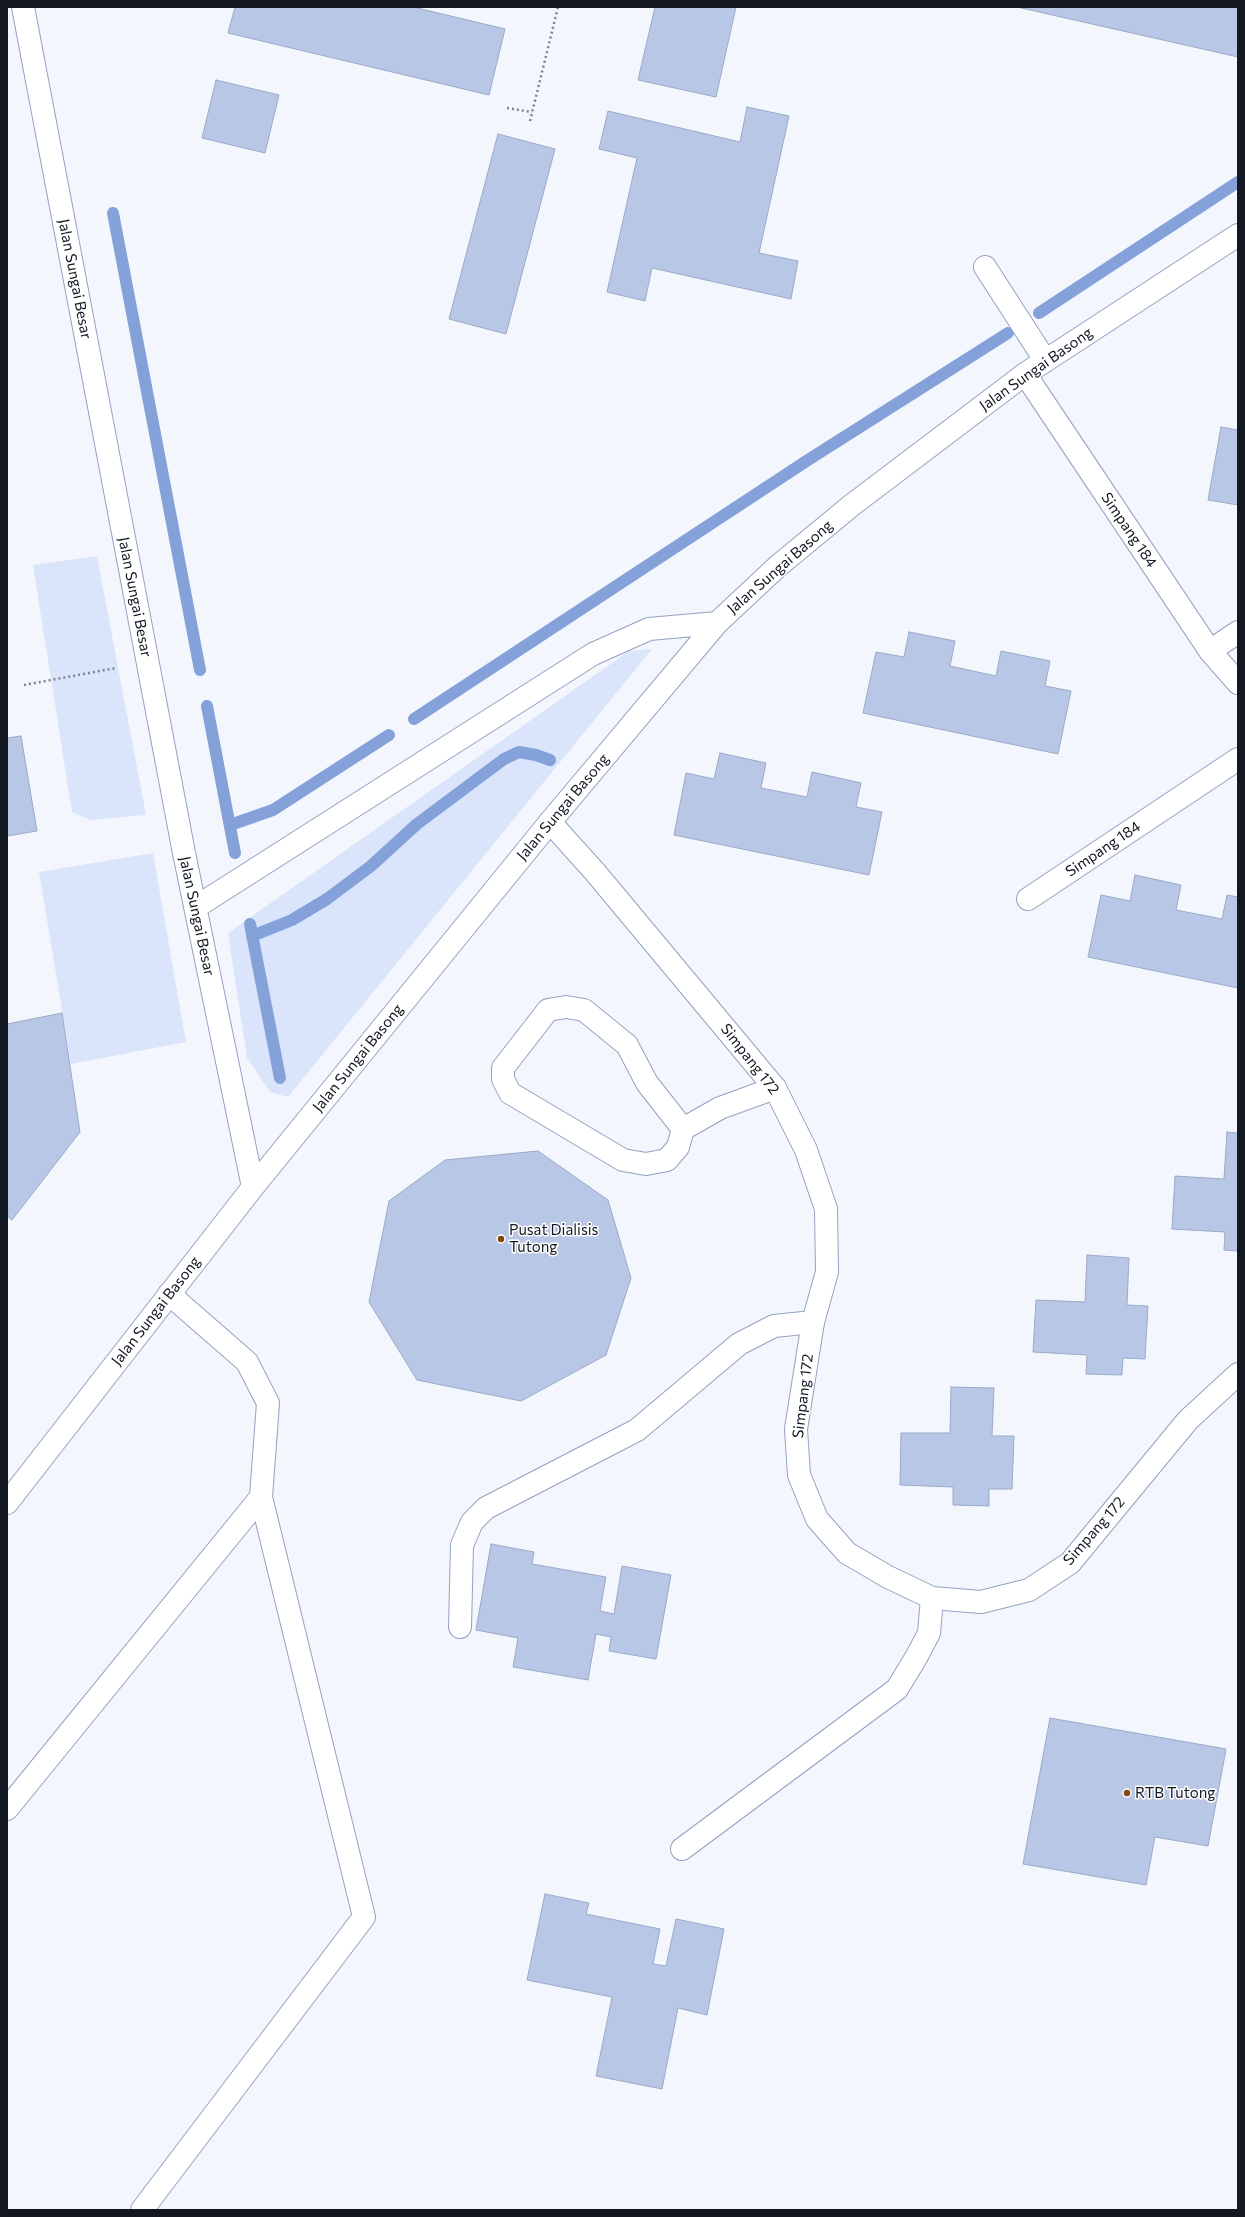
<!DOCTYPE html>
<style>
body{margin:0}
#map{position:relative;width:1245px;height:2217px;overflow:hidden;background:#f3f6fd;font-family:Commissioner,sans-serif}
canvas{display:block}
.frame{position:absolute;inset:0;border:8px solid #121722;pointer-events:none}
</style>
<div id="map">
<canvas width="1245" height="2217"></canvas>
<div class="frame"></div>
</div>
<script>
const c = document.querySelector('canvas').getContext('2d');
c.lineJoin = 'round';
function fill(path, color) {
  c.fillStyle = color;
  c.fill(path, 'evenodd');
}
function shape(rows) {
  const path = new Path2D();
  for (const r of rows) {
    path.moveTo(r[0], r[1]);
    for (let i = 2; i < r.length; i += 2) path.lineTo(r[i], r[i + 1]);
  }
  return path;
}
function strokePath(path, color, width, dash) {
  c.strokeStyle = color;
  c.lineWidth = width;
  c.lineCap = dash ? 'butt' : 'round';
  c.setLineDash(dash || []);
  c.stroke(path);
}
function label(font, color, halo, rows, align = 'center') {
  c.font = font + ' Commissioner,sans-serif';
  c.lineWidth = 3;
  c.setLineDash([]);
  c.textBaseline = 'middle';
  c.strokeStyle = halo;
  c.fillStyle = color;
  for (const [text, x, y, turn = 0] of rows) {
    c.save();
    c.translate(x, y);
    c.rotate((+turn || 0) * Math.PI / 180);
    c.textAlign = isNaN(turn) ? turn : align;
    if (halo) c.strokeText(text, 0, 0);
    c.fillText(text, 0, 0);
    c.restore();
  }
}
fill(shape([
 [97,556,146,815,90,820,72,812,33,565],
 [652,649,288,1097,270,1092,247,1058,228,933,629,651],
 [153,853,186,1042,71,1064,39,872]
]), '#dae5fc');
strokePath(shape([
 [113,213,200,670],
 [1039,313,1238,182],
 [207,706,235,853],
 [414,719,808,460,1008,333],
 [230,825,273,810,389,735],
 [250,924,280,1078],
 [252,936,292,920,327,899,371,866,417,824,504,759,519,752,536,755,550,760]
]), '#85a1d9', 12);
const building = shape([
 [235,7,413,7,505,29,489,95,228,33,235,7],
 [655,7,736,7,716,97,638,80,655,7],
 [1017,7,1238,7,1238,57,1017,7],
 [216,80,279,95,265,153,202,138,216,80],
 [747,107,789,116,759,253,798,261,791,299,652,268,645,301,607,292,637,158,599,149,608,111,740,142,747,107],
 [498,134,555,149,506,334,449,319,498,134],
 [1221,427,1238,430,1238,505,1208,500,1221,427],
 [909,632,955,641,950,666,996,676,1001,651,1050,661,1045,686,1071,691,1058,754,863,713,876,652,904,657,909,632],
 [21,736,37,831,7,836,7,738,21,736],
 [720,753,766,763,761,788,807,797,812,772,861,783,856,807,882,812,869,875,674,835,686,773,714,779,720,753],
 [1135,875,1181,885,1176,910,1222,919,1227,895,1238,897,1238,988,1088,957,1101,895,1130,901,1135,875],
 [62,1013,80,1132,12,1220,7,1216,7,1024,62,1013],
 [1227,1132,1238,1133,1238,1251,1224,1250,1225,1232,1172,1229,1175,1176,1224,1179,1227,1132],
 [538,1151,608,1200,631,1278,606,1355,521,1401,417,1380,369,1302,389,1201,445,1160,538,1151],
 [1087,1255,1129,1258,1127,1305,1148,1306,1145,1359,1123,1358,1122,1375,1086,1374,1087,1355,1033,1352,1036,1300,1085,1302,1087,1255],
 [951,1387,994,1388,992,1436,1014,1436,1012,1489,989,1489,989,1506,953,1505,953,1487,900,1485,901,1433,950,1433,951,1387],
 [491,1544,534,1552,532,1564,606,1577,600,1611,614,1614,622,1566,671,1575,656,1659,609,1651,611,1637,596,1634,588,1680,513,1667,518,1638,476,1630,491,1544],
 [1050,1718,1226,1749,1208,1846,1155,1837,1146,1885,1023,1864,1050,1718],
 [545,1894,589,1903,586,1914,660,1929,653,1964,666,1966,676,1919,724,1929,707,2015,678,2008,662,2089,596,2076,612,1997,527,1980,545,1894]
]);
fill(building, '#b8c7e5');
strokePath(building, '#9aa9c6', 1);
const lane = shape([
 [985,267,1045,360],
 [683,1129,647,1083,627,1045,584,1010,566,1007,548,1010,503,1068,503,1079,510,1093,623,1160,646,1164,667,1160,678,1147,683,1129,720,1108,775,1088],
 [169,1294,247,1362,268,1403,261,1497],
 [460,1627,462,1545,472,1522,486,1508,637,1430,739,1344,774,1326,813,1322],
 [7,1809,261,1497,364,1917,142,2210],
 [682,1849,897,1689,917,1656,929,1633,932,1598]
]);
const street = shape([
 [1025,374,1210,651,1238,683],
 [1210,651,1238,632],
 [550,822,595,872,775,1088,806,1150,826,1209,827,1272,813,1322,796,1429,799,1475,817,1519,847,1553,888,1577,932,1598,981,1602,1029,1590,1070,1563,1188,1420,1238,1374],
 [1028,899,1238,759]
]);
const secondary = shape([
 [23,7,184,853,253,1187],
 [196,907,593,654,649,629,717,623],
 [7,1503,253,1187,550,822,717,623,778,566,852,505,1025,374,1238,235]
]);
strokePath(lane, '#94a2c0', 24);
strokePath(street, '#94a2c0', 24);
strokePath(secondary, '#94a2c0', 24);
strokePath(shape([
 [507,108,532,112],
 [530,121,558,7],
 [24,685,116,668]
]), '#7e828b', 2.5, [2, 3]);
strokePath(lane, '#fff', 22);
strokePath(street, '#fff', 22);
strokePath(secondary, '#fff', 22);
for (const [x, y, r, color] of [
 [501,1239,4,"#86460f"],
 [1127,1793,4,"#86460f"]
]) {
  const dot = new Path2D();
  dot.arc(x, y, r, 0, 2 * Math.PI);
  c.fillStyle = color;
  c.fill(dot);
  strokePath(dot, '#fff', 1.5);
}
label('15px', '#121722', '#fff', [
 ["Jalan Sungai Besar",75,279,79],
 ["Jalan Sungai Basong",1036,369,-35],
 ["Simpang 184",1129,530,56],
 ["Jalan Sungai Basong",780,567,-41],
 ["Jalan Sungai Besar",135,597,79],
 ["Jalan Sungai Basong",563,807,-50],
 ["Simpang 184",1103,849,-34],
 ["Jalan Sungai Besar",197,916,78],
 ["Jalan Sungai Basong",358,1058,-51],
 ["Simpang 172",750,1059,52],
 ["Jalan Sungai Basong",156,1311,-52],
 ["Simpang 172",803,1396,-83],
 ["Simpang 172",1094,1531,-49]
]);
label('15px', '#121722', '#fff', [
 ["Pusat Dialisis",509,1230],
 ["Tutong",509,1247],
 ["RTB Tutong",1135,1793]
], 'left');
</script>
